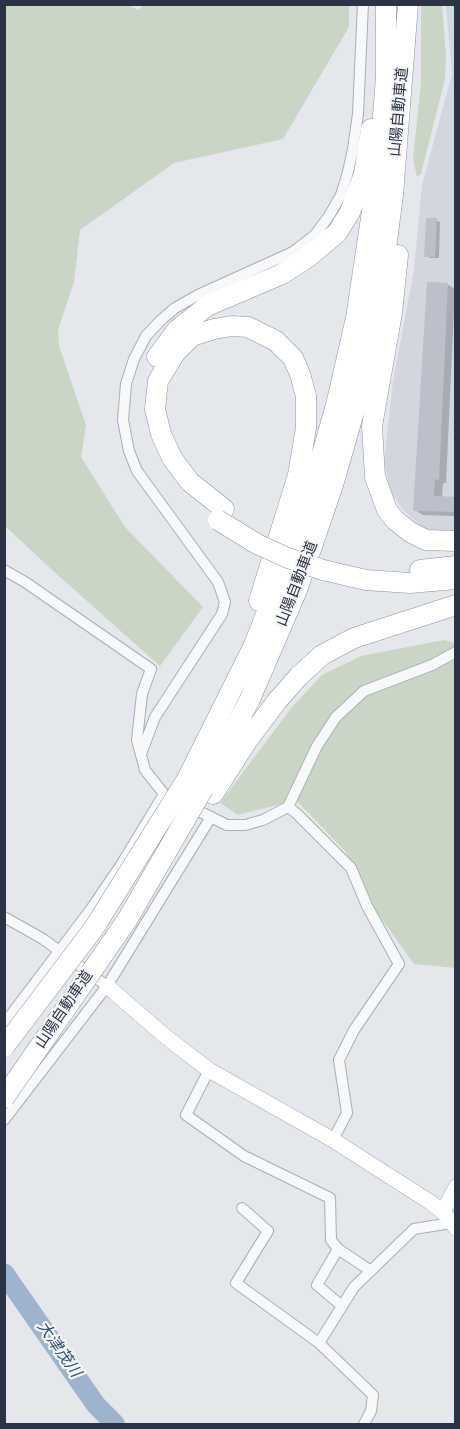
<!DOCTYPE html>
<meta charset="utf-8">
<style>
body{margin:0}
#map{position:relative;width:460px;height:1429px;overflow:hidden;background:#e4e7ec;font-family:"Source Sans 3",sans-serif}
canvas{display:block}
.frame{position:absolute;inset:0;border:6px solid #2b3445;pointer-events:none}
</style>
<div id="map">
<canvas width="460" height="1429"></canvas>
<div class="frame"></div>
</div>
<script>
const c = document.querySelector('canvas').getContext('2d');
c.lineJoin = 'round';
function fill(path, color) {
  c.fillStyle = color;
  c.fill(path, 'evenodd');
}
function shape(rows) {
  const path = new Path2D();
  for (const r of rows) {
    path.moveTo(r[0], r[1]);
    for (let i = 2; i < r.length; i += 2) path.lineTo(r[i], r[i + 1]);
  }
  return path;
}
function strokePath(path, color, width, dash) {
  c.strokeStyle = color;
  c.lineWidth = width;
  c.lineCap = dash ? 'butt' : 'round';
  c.setLineDash(dash || []);
  c.stroke(path);
}
function label(font, color, halo, rows, align = 'center') {
  c.font = font + ' "Source Sans 3","Noto Sans JP",sans-serif';
  c.lineWidth = 4.5;
  c.setLineDash([]);
  c.textBaseline = 'middle';
  c.strokeStyle = halo;
  c.fillStyle = color;
  for (const [text, x, y, turn = 0] of rows) {
    c.save();
    c.translate(x, y);
    c.rotate((+turn || 0) * Math.PI / 180);
    c.textAlign = isNaN(turn) ? turn : align;
    if (halo) c.strokeText(text, 0, 0);
    c.fillText(text, 0, 0);
    c.restore();
  }
}
fill(shape([
 [446,5,455,5,455,531,443,534,423,528,405,512,391,493,384,462,393,381,414,270,422,185,452,74]
]), '#d2d6de');
fill(shape([
 [128,5,138,10,145,4,349,5,349,27,283,139,174,163,80,230,74,282,58,330,59,346,86,425,81,457,125,527,203,607,160,666,51,569,4,525,5,5],
 [421,5,442,5,446,57,445,79,421,174,417,177,413,159,421,83],
 [444,640,455,643,455,968,414,964,374,908,345,851,296,800,238,815,220,803,292,707,322,675,361,656]
]), '#c9d6c5');
fill(shape([
 [436,220,440,222,439,258,430,258,426,256],
 [447,284,455,289,446,483,443,483,442,498,456,499,456,516,423,515,415,510]
]), '#0003');
strokePath(shape([
 [4,1273,96,1405,115,1424]
]), '#9fb4cc', 20);
fill(shape([
 [426,218,437,218,435,257,424,257],
 [427,282,448,283,439,480,435,479,434,496,456,497,456,512,413,511]
]), '#bbc0ca');
const street = shape([
 [4,570,25,582,151,669,142,694,137,740,145,770,164,794,227,825,245,825,263,820,288,807,317,746,336,717,364,691,432,665,456,652],
 [141,754,155,717,222,614,225,602,218,582,137,471,129,451,123,420,126,384,134,359,146,336,160,321,175,308,198,295,293,252,315,235,329,216,341,195,348,172,353,149,358,114,363,4],
 [288,807,296,813,351,868,367,906,399,964,354,1030,339,1060,347,1113,333,1140],
 [4,917,43,939,107,986],
 [4,1024,91,909,121,865,164,794],
 [209,1070,186,1115,244,1156,330,1198,331,1240,338,1249,371,1271],
 [4,1120,107,986,211,817],
 [242,1208,268,1231,236,1283,319,1343],
 [338,1249,317,1285,342,1306],
 [364,1424,371,1411,373,1395,319,1343,354,1287,414,1229,451,1223]
]);
const secondary = shape([
 [107,986,166,1037,209,1070,333,1140,430,1202,443,1212,456,1228],
 [443,1212,456,1187]
]);
const highway = shape([
 [398,255,392,313,372,426,375,477,387,510,395,520,410,532,426,540,456,541],
 [157,357,177,330,207,306,282,274,307,258,337,233,350,212,364,174,371,129],
 [224,509,190,482,172,458,161,434,155,409,158,381,175,353,192,336,214,329,232,326,248,327,276,341,293,358,300,374,306,396,306,428,298,475,259,601],
 [323,570,366,580,410,583,456,579],
 [420,570,456,566],
 [187,779,254,645,281,576,311,492,336,405,356,318,380,158,386,76,386,4],
 [203,789,250,699,297,590,333,485,354,412,371,342,383,272,393,195,408,4],
 [213,794,247,741,277,701,299,676,322,655,354,638,456,605]
]);
strokePath(street, '#a9aeb7', 12);
strokePath(secondary, '#a9aeb7', 16);
strokePath(highway, '#8b94a3', 21);
strokePath(street, '#f7f8fa', 10);
strokePath(secondary, '#fff', 15);
strokePath(highway, '#fff', 20);
const highwayBridge = shape([
 [218,520,257,544,288,558,323,570],
 [4,1047,94,928,187,779],
 [4,1098,127,920,203,789]
]);
strokePath(highwayBridge, '#8b94a3', 21, []);
strokePath(highwayBridge, '#fff', 20);
label('15px', '#2b3445', '#f4f6f9', [
 ["山陽自動車道",400,112,-85],
 ["山陽自動車道",298,584,-69],
 ["山陽自動車道",65,1010,-56]
]);
label('italic 16px', '#34527a', '#f4f6f9', [
 ["大津茂川",58,1350,55]
]);
</script>
